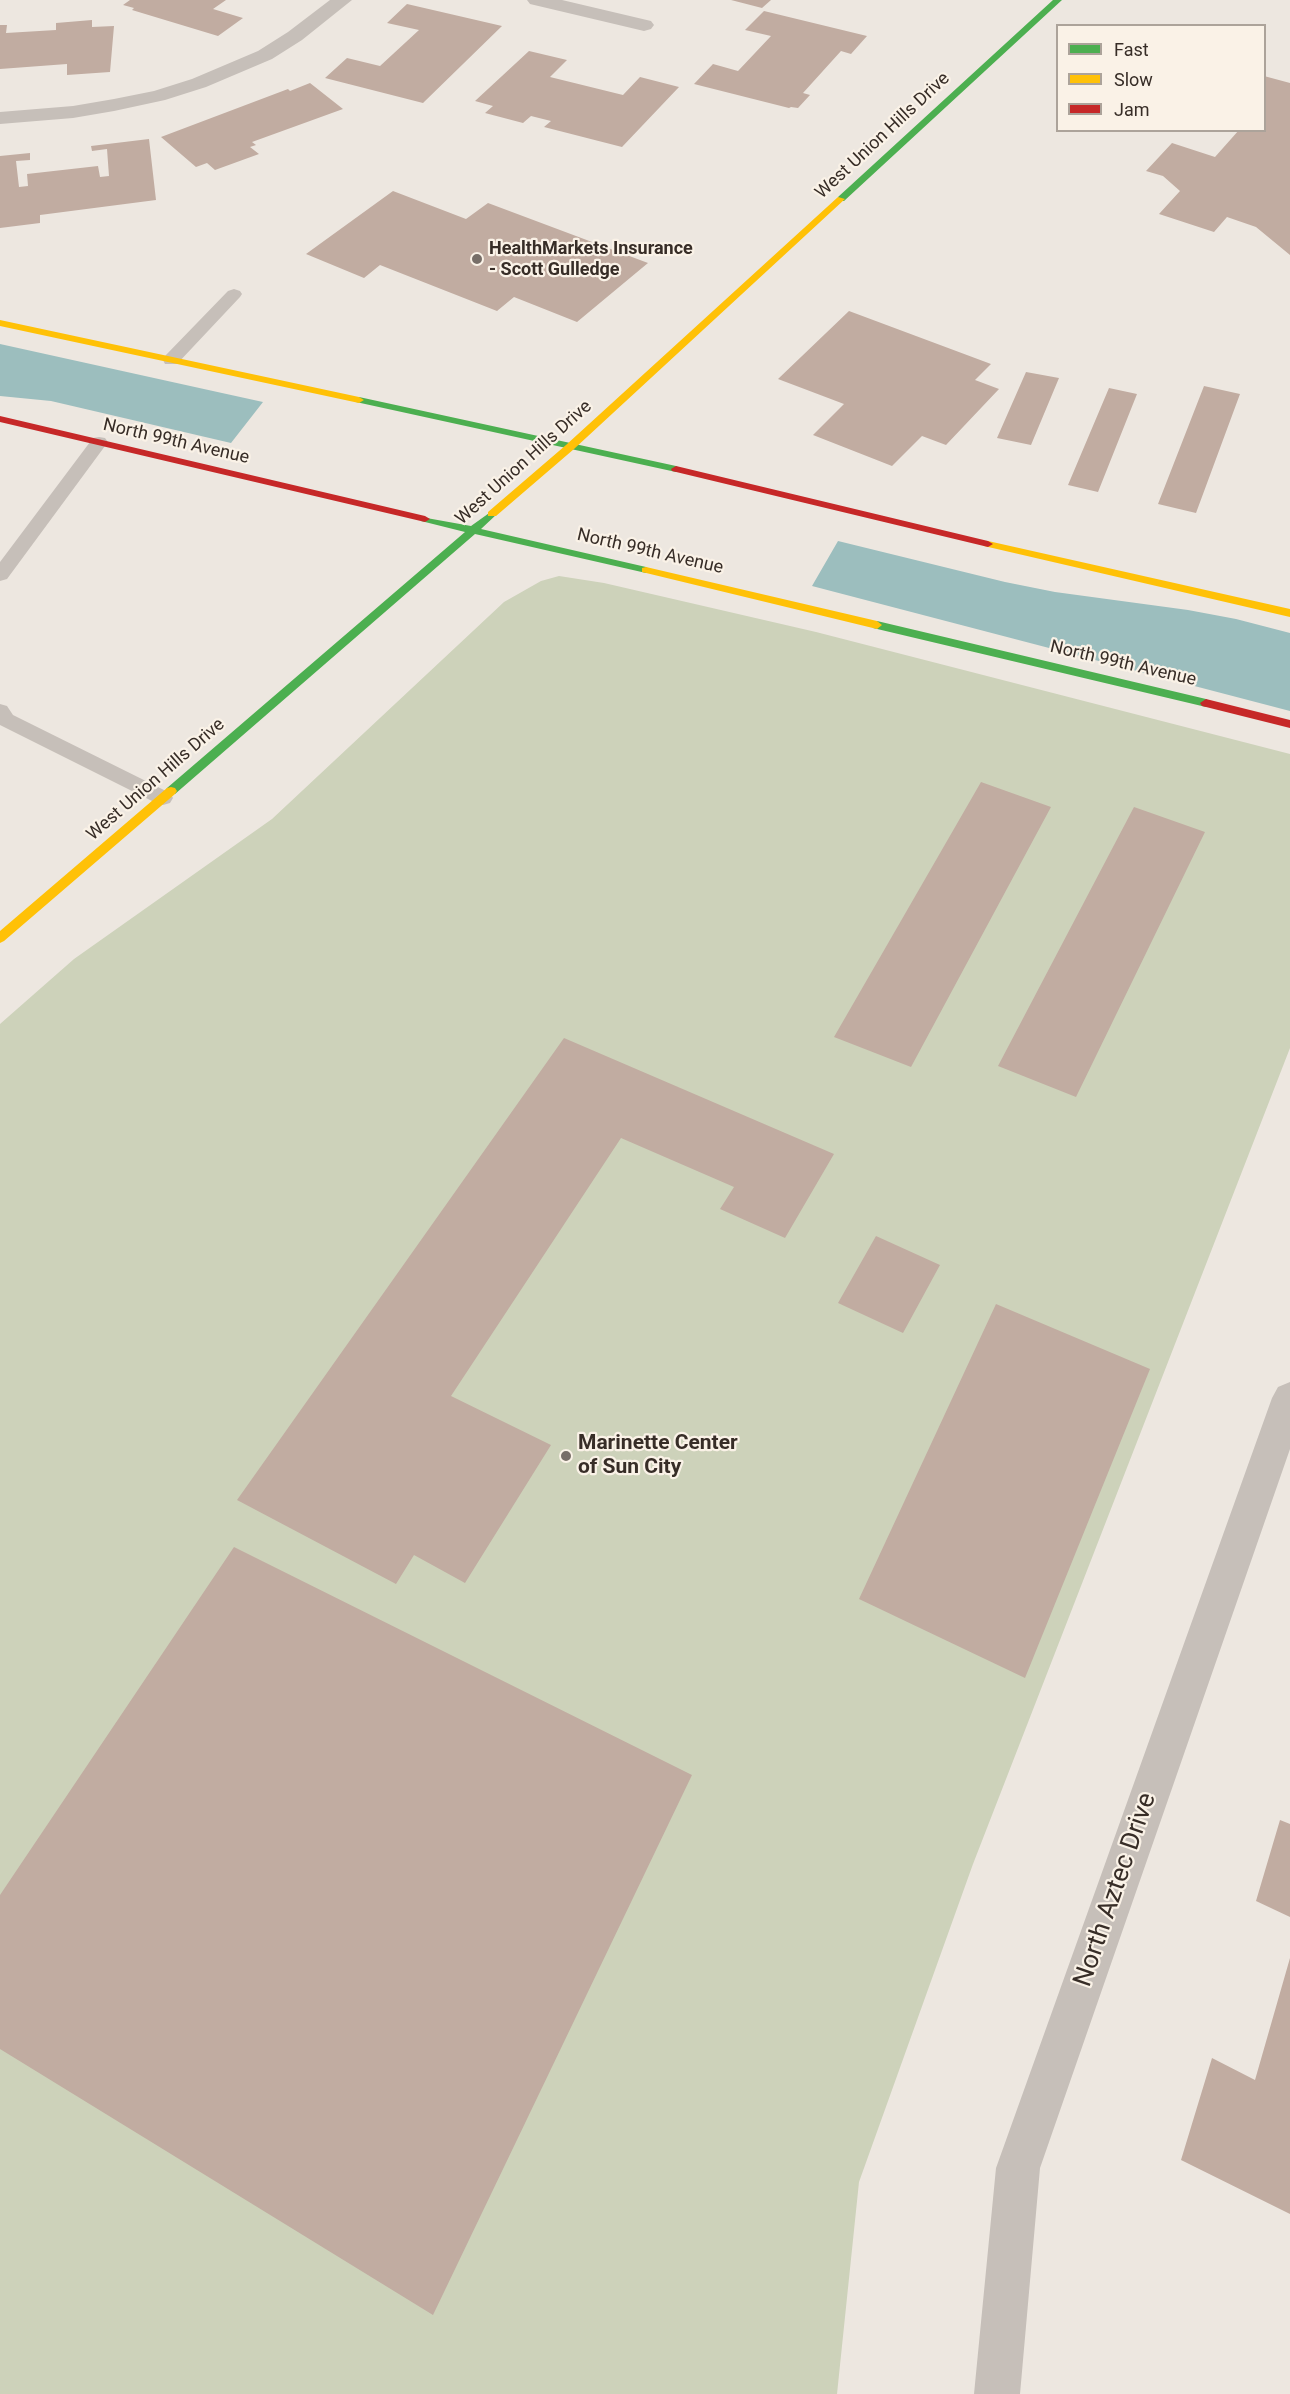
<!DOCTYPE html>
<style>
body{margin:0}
#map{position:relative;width:1290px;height:2394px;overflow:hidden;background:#ede7e0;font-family:Roboto,sans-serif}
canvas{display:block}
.legend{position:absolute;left:1056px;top:24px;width:210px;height:108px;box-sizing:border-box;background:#faf2e7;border:2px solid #aca39a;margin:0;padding:8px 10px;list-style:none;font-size:18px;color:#372d27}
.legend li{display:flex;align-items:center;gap:12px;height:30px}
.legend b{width:30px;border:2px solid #aca39a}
</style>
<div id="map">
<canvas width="1290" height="2394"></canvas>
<ul class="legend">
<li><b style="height:8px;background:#4caf50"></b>Fast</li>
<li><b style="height:8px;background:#ffc107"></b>Slow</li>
<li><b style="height:8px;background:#c62828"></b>Jam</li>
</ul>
</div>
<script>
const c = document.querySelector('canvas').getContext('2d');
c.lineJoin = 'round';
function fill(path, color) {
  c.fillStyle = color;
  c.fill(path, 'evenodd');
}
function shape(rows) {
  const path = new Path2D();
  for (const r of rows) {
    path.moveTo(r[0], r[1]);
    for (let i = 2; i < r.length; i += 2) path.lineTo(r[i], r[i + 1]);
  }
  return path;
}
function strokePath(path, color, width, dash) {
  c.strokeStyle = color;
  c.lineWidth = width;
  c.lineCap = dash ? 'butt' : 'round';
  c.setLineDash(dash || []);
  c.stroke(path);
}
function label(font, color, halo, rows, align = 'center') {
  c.font = font + ' Roboto,sans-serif';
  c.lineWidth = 4.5;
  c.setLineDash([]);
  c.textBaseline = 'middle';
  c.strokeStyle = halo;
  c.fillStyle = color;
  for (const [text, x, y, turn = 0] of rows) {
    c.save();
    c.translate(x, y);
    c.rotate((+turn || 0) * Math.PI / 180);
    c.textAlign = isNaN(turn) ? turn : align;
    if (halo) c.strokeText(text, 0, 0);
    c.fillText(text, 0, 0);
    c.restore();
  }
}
fill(shape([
 [559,576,604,583,816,632,1290,754,1290,1048,973,1864,859,2182,837,2394,0,2394,0,1024,74,959,272,819,504,602,541,581]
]), '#cdd2ba');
fill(shape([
 [0,344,222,393,263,402,231,443,51,401,0,396],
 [838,541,1005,582,1055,592,1188,610,1236,619,1290,633,1290,711,812,586]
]), '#9cbebe');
fill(shape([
 [130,0,226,0,213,9,243,18,218,36,132,10,134,8,123,5],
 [731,0,771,0,762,8],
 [407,4,502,26,423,103,325,78,347,58,380,66,419,30,387,23],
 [764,11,867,36,851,54,841,51,803,93,810,95,798,108,791,107,789,108,694,84,713,64,738,71,771,36,745,30],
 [92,20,92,27,114,26,110,72,67,75,67,64,0,69,0,25,7,25,6,33,56,30,56,23],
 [529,51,567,60,550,77,623,95,640,77,679,87,622,147,544,127,551,121,531,116,523,123,485,113,493,106,475,101],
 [1264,76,1290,83,1290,255,1256,227,1227,217,1214,232,1159,214,1180,191,1163,176,1146,171,1172,143,1215,157,1239,130,1264,130],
 [310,83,343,109,252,142,256,145,250,147,259,154,215,170,207,163,196,167,161,137,288,89,290,91],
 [149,139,156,200,40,215,40,223,0,228,0,156,30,153,30,160,16,161,19,187,28,186,27,174,98,166,100,177,109,176,107,149,92,151,91,146],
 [393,191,466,219,488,203,648,263,577,322,514,297,497,311,380,265,364,278,306,254],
 [849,311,991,364,975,380,999,389,946,445,922,436,892,466,813,435,844,404,778,379],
 [1026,372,1059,378,1031,445,997,438],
 [1204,386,1240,394,1196,513,1158,504],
 [1109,388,1137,394,1098,492,1068,485],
 [981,782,1051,807,911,1067,834,1037],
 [1134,807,1205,832,1076,1097,998,1066],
 [564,1038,834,1154,785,1238,720,1209,734,1187,621,1138,451,1396,551,1445,465,1583,414,1555,396,1584,237,1500],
 [876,1236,940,1265,903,1333,838,1303],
 [996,1304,1150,1369,1025,1678,859,1599],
 [234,1547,692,1775,433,2315,0,2049,0,1895],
 [1280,1820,1290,1824,1290,1917,1256,1901],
 [1290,1958,1290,2214,1181,2160,1212,2058,1255,2080]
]), '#c1aca1');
fill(shape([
 [234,289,240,291,242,294,240,297,177,364,165,364,163,360,165,356,228,291,234,289],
 [99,437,105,438,108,442,105,446,7,579,0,581,0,562,93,438,99,437],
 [0,704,7,706,13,715,170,793,173,798,170,803,163,805,156,803,0,725,0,704]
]), '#c6bfb9');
fill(shape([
 [330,0,352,0,302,40,272,59,206,87,165,100,114,111,73,118,0,124,0,112,73,106,114,99,154,91,192,79,258,51,288,32,330,0],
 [527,0,562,0,651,21,654,25,651,29,644,31,530,4,527,0],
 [1290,1382,1290,1449,1040,2168,1020,2394,974,2394,996,2168,1272,1398,1278,1387,1290,1382]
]), '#c6bfb9');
fill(shape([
 [1053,0,1062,0,844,201,838,201,838,197,1053,0],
 [359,397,676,466,681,469,676,472,356,402,356,398,359,397],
 [492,511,497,514,481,529,646,567,651,570,646,573,475,534,175,794,167,794,165,791,167,788,465,532,421,521,421,517,471,526,492,511],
 [877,621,1206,699,1212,703,1206,707,873,628,872,625,877,621]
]), '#4caf50');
fill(shape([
 [838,197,845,199,574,449,496,516,488,516,488,512,566,445,838,197],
 [0,320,359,397,364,400,359,403,0,326,0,320],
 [988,541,1290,609,1290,617,984,546,983,544,988,541],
 [646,567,877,621,882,625,877,629,642,572,642,568,646,567],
 [171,787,175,788,177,791,175,794,4,941,0,943,0,931,167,788,171,787]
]), '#ffc107');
fill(shape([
 [0,416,425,516,430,519,425,522,0,422,0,416],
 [676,466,988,541,993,544,988,547,672,471,671,469,676,466],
 [1206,699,1290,720,1290,728,1202,706,1200,703,1206,699]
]), '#c62828');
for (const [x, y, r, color] of [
 [477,259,6,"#776e68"],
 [566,1456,6,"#776e68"]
]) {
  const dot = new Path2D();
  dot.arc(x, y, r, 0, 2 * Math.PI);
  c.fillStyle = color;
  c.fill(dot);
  strokePath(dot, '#faf2e7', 2);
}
label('18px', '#372d27', '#faf2e7', [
 ["West Union Hills Drive",883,136,-43],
 ["North 99th Avenue",176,442,13],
 ["West Union Hills Drive",524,463,-42],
 ["North 99th Avenue",650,552,13],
 ["North 99th Avenue",1123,664,13],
 ["West Union Hills Drive",156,780,-41]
]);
label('bold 18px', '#372d27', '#faf2e7', [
 ["HealthMarkets Insurance",489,249],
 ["- Scott Gulledge",489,270]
], 'left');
label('bold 21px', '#372d27', '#faf2e7', [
 ["Marinette Center",578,1444],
 ["of Sun City",578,1468]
], 'left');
label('26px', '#372d27', '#faf2e7', [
 ["North Aztec Drive",1116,1890,-71]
]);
</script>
